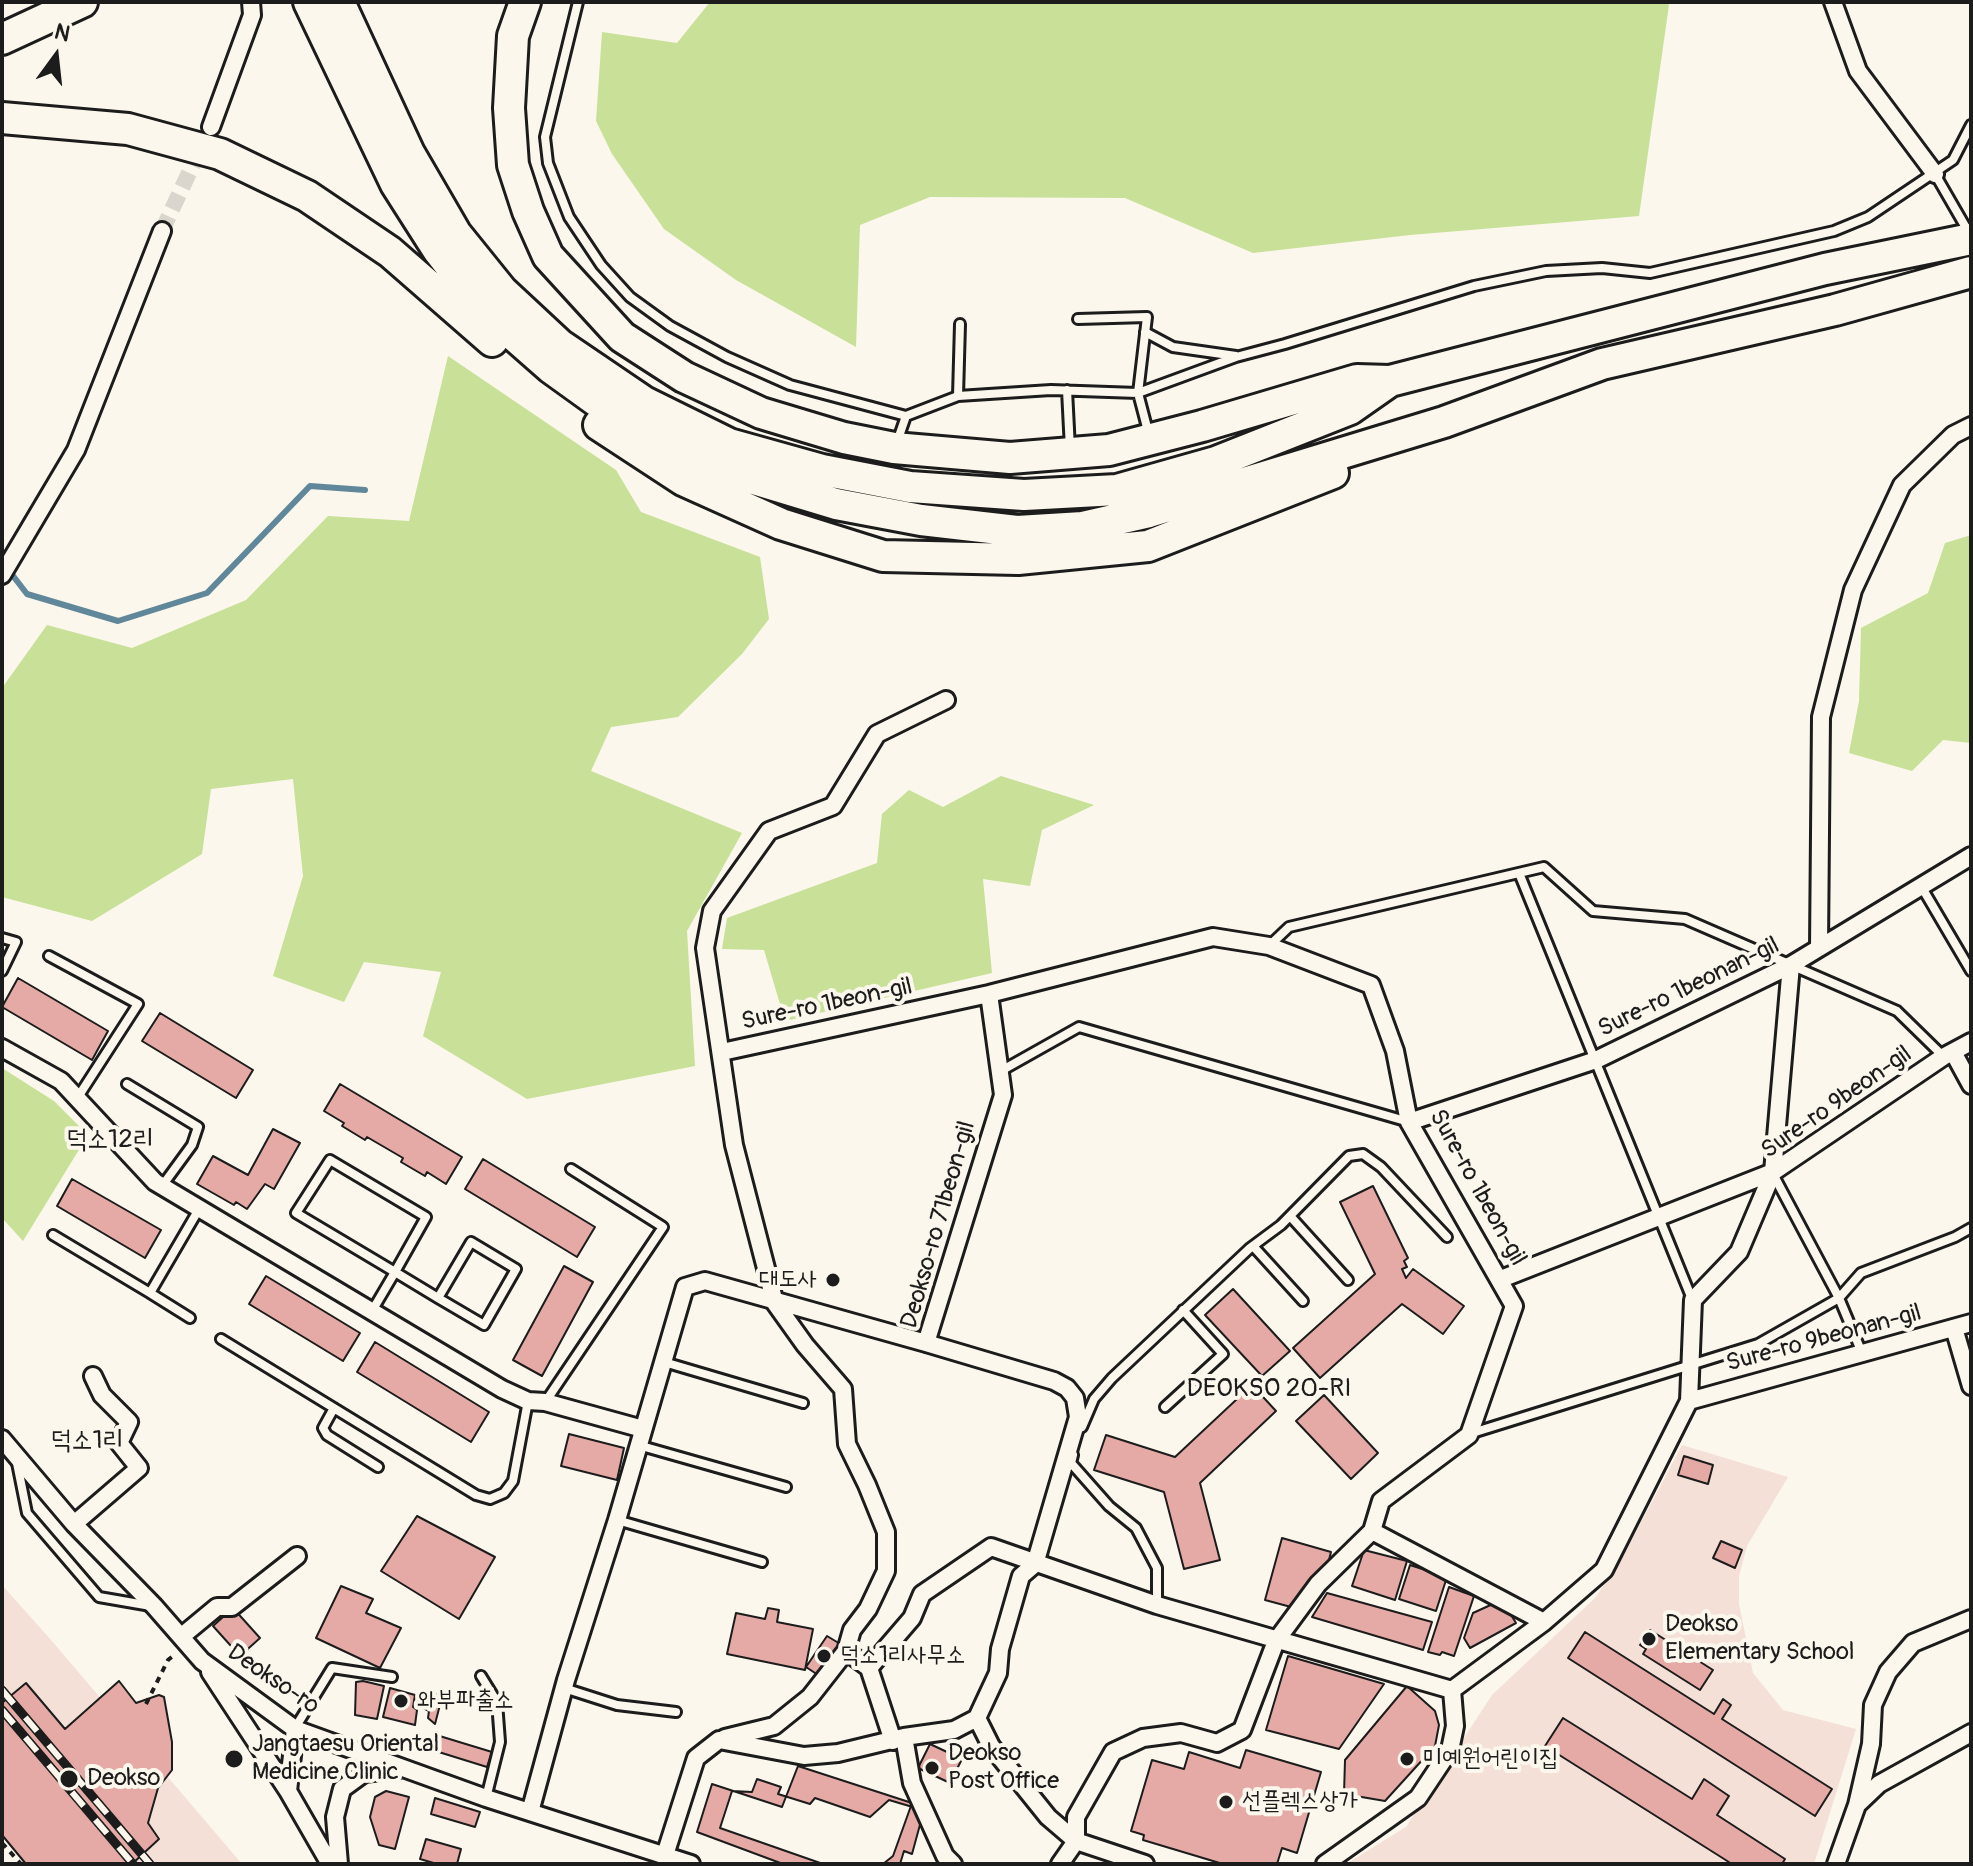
<!DOCTYPE html>
<html>
<head>
<meta charset="utf-8">
<style>
	body { margin:0 }
	#map { position:relative; width:1973px; height:1866px; overflow:hidden; background:#fbf7ec; font-family:Pangolin,sans-serif }
	canvas { display:block }
	.frame { position:absolute; inset:0; border:4px solid #1c1c1c; pointer-events:none }
	.north { position:absolute; left:16px; top:16px; width:80px; height:80px; -webkit-text-stroke:6px #fbf7ec; paint-order:stroke; rotate:15deg; font-size:22px; font-weight:700; line-height:32px; text-align:center; color:#1c1c1c }
	.north::after { content:''; display:block; margin:auto; width:28px; height:36px; background:#1c1c1c; clip-path:polygon(50% 0,100% 100%,50% 72%,0 100%) }
</style>
</head>
<body>
<div id="map">
<canvas width="1973" height="1866"></canvas>
<div class="frame"></div>
<div class="north">N</div>
</div>
<script>
const context = document.querySelector('canvas').getContext('2d');
context.lineJoin = 'round';
function paint(path, color) { context.fillStyle = color; context.fill(path, 'evenodd'); }
const shape = rows => new Path2D(rows.map(r => 'M' + r).join(''));
function strokePath(path, color, width, dash) { context.strokeStyle = color; context.lineWidth = width; context.lineCap = dash ? 'butt' : 'round'; context.setLineDash(dash || []); context.stroke(path); }
function label(font, color, halo, rows, align = 'center') {
  context.font = font + ' Pangolin,"Poor Story",sans-serif'; context.lineWidth = 8; context.setLineDash([]); context.textBaseline = 'middle'; context.strokeStyle = halo; context.fillStyle = color; for (const [text, x, y, turn = 0] of rows) {
    context.save(); context.translate(x, y); context.rotate((+turn || 0) * Math.PI / 180); context.textAlign = isNaN(turn) ? turn : align; if (halo) context.strokeText(text, 0, 0); context.fillText(text, 0, 0); context.restore();
  }
}
paint(shape([
	[1682,1445,1788,1477,1747,1546,1739,1576,1739,1604,1753,1673,1783,1710,1856,1729,1814,1864,1346,1864,1406,1827,1492,1695,1595,1598,1619,1564],
	[2,1585,51,1640,242,1864,39,1864,2,1822]
]), '#f4e0d7');
paint(shape([
	[710,2,1667,2,1669,5,1639,216,1410,235,1253,253,1125,198,930,197,860,225,856,347,736,280,664,229,612,154,596,121,602,32,677,43],
	[448,356,616,470,641,512,760,557,769,619,742,654,678,717,611,727,591,771,742,833,687,931,695,1066,527,1099,423,1036,441,972,364,962,344,1002,273,976,303,876,293,779,211,789,202,854,92,921,2,897,2,688,47,625,132,648,246,600,328,516,409,521],
	[1971,535,1971,743,1943,740,1912,771,1849,753,1859,701,1861,628,1928,593,1945,543],
	[1001,776,1094,805,1042,830,1030,886,983,879,992,973,785,1021,764,950,722,949,727,918,877,863,882,814,909,790,943,807],
	[2,1068,54,1101,88,1135,23,1241,2,1218]
]), '#c8e097');
strokePath(shape([
	[7,568,27,594,118,621,207,593,310,486,365,490]
]), '#60879a', 6);
const building = shape([
	[18,978,108,1031,92,1060,2,1007,18,978],
	[160,1013,253,1070,236,1098,142,1041,160,1013],
	[340,1084,462,1157,446,1184,427,1172,425,1176,401,1162,403,1158,367,1137,365,1140,342,1126,344,1123,324,1111,340,1084],
	[273,1129,300,1143,274,1189,265,1184,247,1209,236,1202,234,1205,197,1184,213,1156,248,1175,273,1129],
	[483,1159,595,1227,577,1257,465,1189,483,1159],
	[72,1179,161,1230,145,1258,57,1206,72,1179],
	[1373,1186,1408,1258,1404,1261,1407,1267,1402,1269,1406,1278,1413,1269,1464,1306,1443,1334,1402,1304,1320,1378,1293,1348,1375,1274,1340,1202,1373,1186],
	[564,1266,593,1282,542,1376,513,1360,564,1266],
	[266,1276,360,1333,343,1361,249,1304,266,1276],
	[1233,1289,1290,1351,1262,1376,1205,1315,1233,1289],
	[375,1342,489,1412,471,1442,357,1372,375,1342],
	[1252,1385,1276,1411,1200,1483,1220,1560,1184,1569,1164,1492,1094,1470,1106,1435,1175,1457,1252,1385],
	[1324,1395,1378,1453,1351,1479,1296,1421,1324,1395],
	[569,1434,624,1448,617,1480,561,1466,569,1434],
	[1684,1456,1713,1465,1708,1484,1678,1475,1684,1456],
	[417,1516,495,1557,459,1619,381,1571,417,1516],
	[1282,1538,1331,1552,1328,1564,1291,1607,1265,1600,1282,1538],
	[1721,1541,1742,1550,1735,1568,1713,1558,1721,1541],
	[1364,1550,1407,1561,1395,1600,1352,1586,1364,1550],
	[1410,1565,1447,1577,1436,1611,1399,1599,1410,1565],
	[341,1586,373,1599,366,1613,401,1628,380,1668,316,1638,341,1586],
	[1449,1587,1474,1596,1454,1656,1442,1652,1440,1655,1428,1652,1449,1587],
	[1327,1593,1432,1622,1423,1650,1312,1617,1327,1593],
	[1495,1603,1510,1613,1516,1623,1470,1648,1464,1638,1473,1613,1495,1603],
	[233,1608,260,1638,240,1656,213,1626,233,1608],
	[768,1608,779,1610,777,1622,813,1629,805,1670,727,1654,736,1613,765,1619,768,1608],
	[1650,1630,1713,1670,1700,1690,1643,1654,1646,1649,1640,1645,1650,1630],
	[1585,1632,1714,1714,1723,1699,1731,1705,1722,1719,1832,1789,1815,1816,1568,1658,1585,1632],
	[827,1636,842,1645,821,1677,806,1667,827,1636],
	[1288,1656,1384,1684,1339,1749,1266,1730,1288,1656],
	[119,1681,136,1703,159,1695,164,1697,172,1742,172,1770,158,1788,148,1823,159,1839,132,1864,26,1864,2,1835,2,1703,26,1683,65,1729,119,1681],
	[363,1681,384,1686,377,1719,355,1715,356,1682,363,1681],
	[1407,1686,1435,1711,1439,1725,1435,1746,1385,1801,1344,1794,1345,1760,1407,1686],
	[390,1688,415,1695,413,1707,417,1710,415,1725,383,1717,390,1688],
	[422,1689,442,1697,435,1724,428,1718,429,1711,418,1705,422,1689],
	[1563,1718,1692,1799,1704,1779,1729,1796,1717,1815,1785,1859,1782,1864,1732,1864,1545,1746,1563,1718],
	[433,1734,492,1752,487,1767,429,1749,433,1734],
	[930,1744,962,1759,950,1783,918,1768,930,1744],
	[1246,1750,1321,1772,1297,1853,1282,1848,1277,1864,1223,1864,1143,1840,1144,1835,1131,1831,1152,1760,1184,1769,1189,1752,1240,1768,1246,1750],
	[798,1766,912,1803,893,1856,883,1864,783,1864,697,1832,712,1784,782,1807,798,1766],
	[757,1779,781,1787,778,1794,810,1804,815,1798,870,1817,889,1800,916,1808,921,1821,912,1854,904,1851,900,1864,823,1864,720,1828,732,1791,752,1792,757,1779],
	[386,1791,409,1797,395,1849,379,1845,370,1817,375,1797,386,1791],
	[435,1798,480,1812,475,1827,431,1814,435,1798],
	[426,1839,461,1849,457,1864,437,1864,420,1859,426,1839]
]);
paint(building, '#e5aaa6');
strokePath(building, '#1c1c1c', 2);
strokePath(shape([
	[162,231,202,145]
]), '#dad6cd', 16, [16, 8]);
const lane = shape([
	[578,2,545,137,548,163,569,217,601,265,630,297,670,326,727,357,790,385,906,416],
	[1935,174,1965,226],
	[1078,319,1147,317,1138,393,1149,435],
	[960,324,958,396,1051,390,1138,393,1236,357,1285,344,1474,286,1546,271,1602,268,1650,273,1834,231,1868,217,1953,160,1971,125],
	[1145,332,1173,347,1236,356],
	[1067,390,1070,449],
	[897,442,906,416,958,396],
	[1519,873,1692,1299],
	[1921,886,1971,971],
	[2,938,16,942,2,971],
	[1269,946,1289,927,1544,867,1593,911,1685,919,1897,1011,1943,1056],
	[49,956,138,1004,78,1097],
	[999,1072,1079,1027,1409,1122],
	[127,1084,198,1127,192,1145,162,1186],
	[1773,1174,1839,1298,1862,1353],
	[1290,1216,1348,1280],
	[53,1235,150,1293,199,1209],
	[1253,1246,1303,1301],
	[150,1293,190,1318],
	[372,1311,395,1272,426,1217,330,1160,296,1213,395,1272,438,1298,484,1325,516,1269,471,1242,438,1298],
	[221,1339,476,1495,490,1499,504,1493,513,1481,528,1401],
	[664,1362,803,1403],
	[546,1401,663,1227,571,1169],
	[1165,1407,1223,1354,1183,1310],
	[334,1408,323,1428,327,1435,378,1467],
	[1082,1427,1094,1399,1112,1378,1250,1248,1281,1225,1349,1156,1363,1154,1381,1167,1447,1237],
	[1469,1434,1758,1344,1839,1298,1861,1273,1955,1237,1971,1228],
	[638,1445,786,1487],
	[1073,1455,1071,1463,1109,1506,1136,1528,1157,1568,1157,1605],
	[17,1463,27,1513,99,1597,151,1606],
	[617,1520,762,1562],
	[481,1676,497,1702,500,1742,486,1798],
	[564,1688,617,1705,676,1712],
	[295,1728,332,1668,392,1677]
]);
const street = shape([
	[1833,2,1858,71,1935,174],
	[211,127,252,15,251,2],
	[2,575,76,450,162,231],
	[1819,948,1821,717,1853,590,1902,485,1953,435,1971,426],
	[2,1048,61,1081,155,1182,502,1389,528,1401,545,1402,643,1429],
	[722,1052,989,994,1213,937,1269,946,1371,985,1395,1051,1409,1122,1514,1306,1469,1435,1381,1501,1372,1531,1318,1584,1276,1641,1242,1730,1217,1743,1181,1733,1143,1738,1113,1752,1076,1817,1076,1841,1060,1864],
	[1953,1052,1971,1085],
	[1409,1122,1596,1060,1791,965,1971,856],
	[1501,1279,1773,1172,1791,965],
	[1954,1328,1971,1386],
	[926,1343,1003,1095,989,994],
	[1689,1401,1971,1323],
	[2,1439,74,1524,154,1606,202,1661,295,1729,486,1798,691,1864],
	[74,1524,139,1468,119,1443,129,1422,102,1395,93,1376],
	[1372,1531,1544,1622],
	[182,1636,217,1607,232,1607,297,1556],
	[846,1651,869,1668,893,1741],
	[869,1668,912,1618,922,1594,991,1547,1157,1605,1452,1690],
	[210,1672,288,1791],
	[977,1718,991,1746,1048,1817,1076,1841,1145,1864],
	[295,1729,288,1791,330,1864],
	[904,1737,912,1783,945,1856,953,1864],
	[725,1738,774,1726,810,1697,846,1651,852,1630,868,1609,886,1571,886,1532,867,1485,847,1444,843,1389,805,1345,775,1303,734,1145,705,948,712,911,769,831,833,806,877,734,946,700],
	[1858,1804,1879,1784,1971,1733],
	[530,1812,566,1680,617,1520,685,1287,705,1281,926,1343,1054,1381,1067,1388,1075,1398,1078,1417,1035,1564,1021,1576,1000,1649,998,1673,977,1718,954,1730,904,1737,838,1753,804,1756,719,1740,696,1758,665,1855],
	[339,1864,335,1817,342,1789,364,1773,399,1769],
	[1325,1864,1418,1798,1450,1750,1455,1726,1452,1690,1544,1622,1604,1570,1689,1401,1693,1300,1739,1252,1773,1172,1943,1057,1971,1042],
	[1836,1864,1857,1805,1871,1744,1873,1705,1888,1672,1913,1643,1971,1619]
]);
const highway = shape([
	[309,2,396,184,438,250,485,310,551,368,619,417,727,471,836,504,921,520,1017,531,1083,527,1149,512,1444,422,1602,364,1835,310,1971,272],
	[339,2,409,153,456,234,502,291,560,345,644,402,729,444,822,470,910,487,1024,495,1117,490,1216,462,1350,409,1390,381],
	[525,2,513,36,509,108,513,165,528,211,548,256,622,337,684,377,761,413,844,438,894,448,1010,458,1109,450,1202,426,1357,380,1390,381,1825,269,1971,239],
	[2,39,82,2],
	[2,118,128,129,220,154,307,196,390,252,492,341],
	[599,425,683,480,781,524,883,556,1018,559,1148,546,1333,473]
]);
strokePath(lane, '#1c1c1c', 14);
strokePath(street, '#1c1c1c', 22);
strokePath(highway, '#1c1c1c', 36);
strokePath(shape([
	[146,1704,168,1660,174,1655],
	[2,1843,21,1864]
]), '#1c1c1c', 4, [6, 6]);
strokePath(lane, '#fbf7ec', 8);
strokePath(street, '#fbf7ec', 16);
strokePath(highway, '#fbf7ec', 30);
const rail = shape([
	[2,1690,150,1864],
	[2,1710,133,1864]
]);
strokePath(rail, '#1c1c1c', 9);
strokePath(rail, '#fbf7ec', 6, [18]);
for (const [x, y, r, color] of [
	[833,1280,8,"#1c1c1c"],
	[1649,1639,8,"#1c1c1c"],
	[824,1656,8,"#1c1c1c"],
	[401,1701,8,"#1c1c1c"],
	[234,1759,10,"#1c1c1c"],
	[1407,1759,8,"#1c1c1c"],
	[932,1768,8,"#1c1c1c"],
	[69,1779,10,"#1c1c1c"],
	[1226,1802,8,"#1c1c1c"]
]) { const dot = new Path2D(); dot.arc(x, y, r, 0, 2 * Math.PI); context.fillStyle = color; context.fill(dot); strokePath(dot, '#fbf7ec', 3); }
label('24px', '#1c1c1c', '#fbf7ec', [
	["Sure-ro 1beonan-gil",1689,988,-26],
	["Sure-ro 1beon-gil",827,1005,-12],
	["Sure-ro 9beon-gil",1837,1103,-35],
	["Sure-ro 1beon-gil",1477,1188,61],
	["Deokso-ro 71beon-gil",939,1225,-74],
	["Sure-ro 9beonan-gil",1824,1339,-15],
	["Deokso-ro",273,1680,34]
]);
label('24px', '#1c1c1c', '#fbf7ec', [
	["대도사",817,1280,"right"],
	["Deokso",1665,1625],
	["Elementary School",1665,1653],
	["덕소1리사무소",840,1656],
	["와부파출소",417,1701],
	["Jangtaesu Oriental",252,1745],
	["Medicine Clinic",252,1773],
	["Deokso",948,1754],
	["Post Office",948,1782],
	["미예원어린이집",1423,1759],
	["Deokso",87,1779],
	["선플렉스상가",1242,1802]
], 'left');
label('26px', '#1c1c1c', '#fbf7ec', [
	["덕소12리",110,1140],
	["DEOKSO 20-RI",1269,1389],
	["덕소1리",87,1441]
]);
</script>
</body>
</html>
